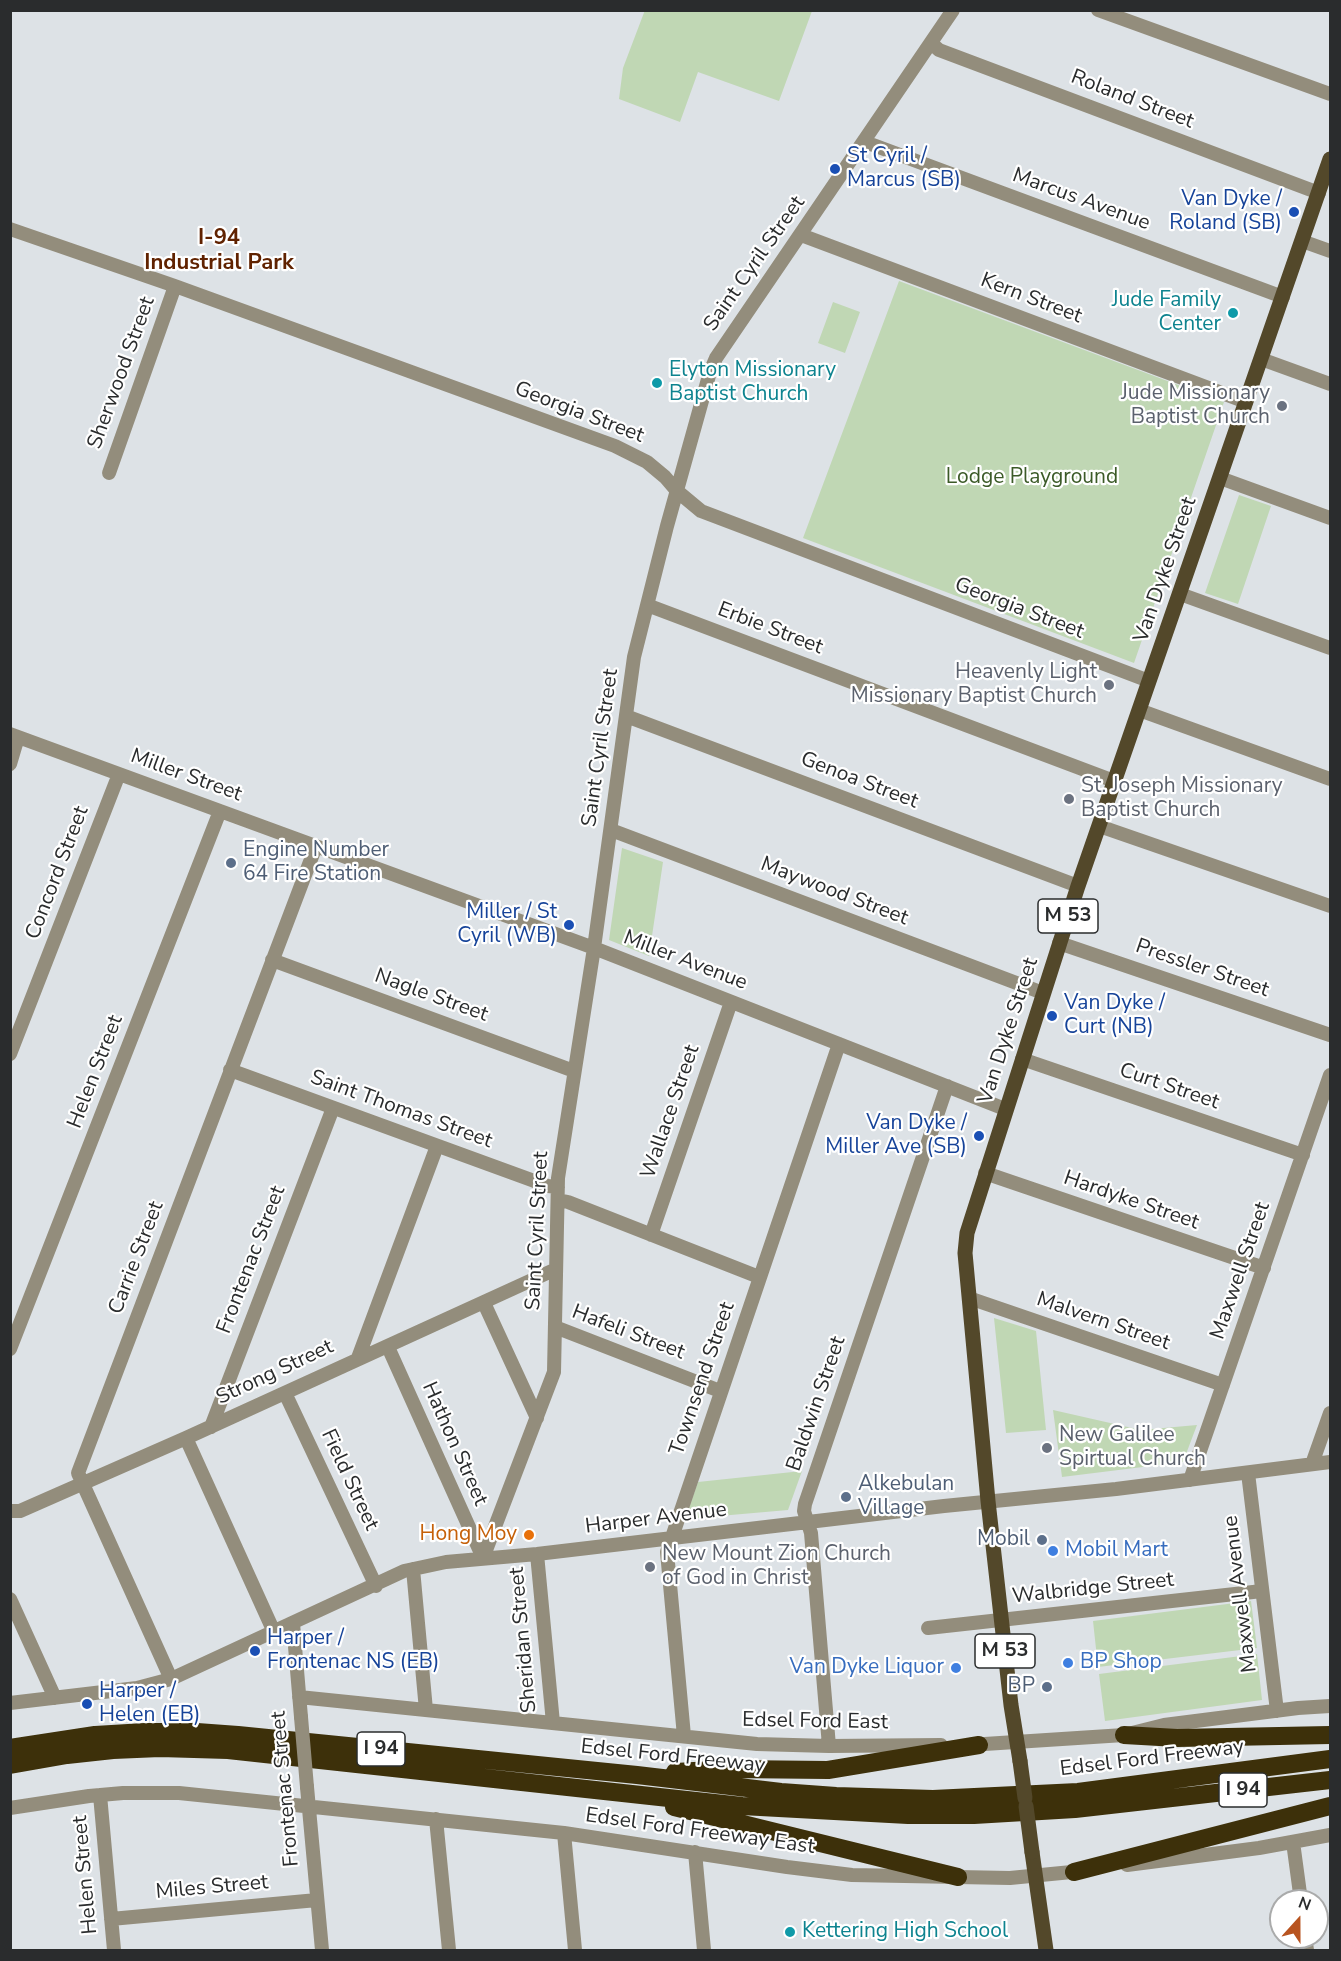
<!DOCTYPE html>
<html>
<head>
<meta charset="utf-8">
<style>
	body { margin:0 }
	#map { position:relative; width:1341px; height:1961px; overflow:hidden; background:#dde2e6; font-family:"Nunito Sans",sans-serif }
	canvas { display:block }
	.frame { position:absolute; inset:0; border:12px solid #2a2c2d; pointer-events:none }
	.north { position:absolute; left:1269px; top:1889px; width:60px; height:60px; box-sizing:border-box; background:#fff; border:2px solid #aaabab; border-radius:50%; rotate:21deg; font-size:16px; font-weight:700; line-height:24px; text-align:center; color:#2a2c2d }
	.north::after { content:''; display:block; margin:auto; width:21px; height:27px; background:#b85420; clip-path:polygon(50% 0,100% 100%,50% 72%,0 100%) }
</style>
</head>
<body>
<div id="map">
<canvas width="1341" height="1961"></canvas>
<div class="frame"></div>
<div class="north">N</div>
</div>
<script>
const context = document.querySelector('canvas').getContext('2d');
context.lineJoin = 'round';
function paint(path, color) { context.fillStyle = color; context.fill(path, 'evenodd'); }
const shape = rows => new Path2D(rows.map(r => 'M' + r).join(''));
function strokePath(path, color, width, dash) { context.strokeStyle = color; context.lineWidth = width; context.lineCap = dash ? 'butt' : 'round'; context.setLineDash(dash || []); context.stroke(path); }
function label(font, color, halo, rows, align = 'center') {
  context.font = font + ' "Nunito Sans",sans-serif'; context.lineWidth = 4.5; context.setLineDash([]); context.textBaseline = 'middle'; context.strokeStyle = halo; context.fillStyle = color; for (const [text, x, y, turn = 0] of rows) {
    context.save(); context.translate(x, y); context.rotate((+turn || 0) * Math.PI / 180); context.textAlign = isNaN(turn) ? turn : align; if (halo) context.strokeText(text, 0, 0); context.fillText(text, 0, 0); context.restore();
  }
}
paint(shape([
	[645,10,812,10,812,11,779,101,698,72,680,122,619,99,623,68],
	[899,281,1224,402,1134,663,803,538],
	[833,302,860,312,845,353,818,343],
	[1239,495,1271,506,1238,604,1205,593],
	[622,848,663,862,649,956,609,940],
	[994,1318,1036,1331,1046,1430,1006,1433],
	[1053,1410,1141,1430,1197,1425,1183,1462,1062,1477],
	[802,1471,788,1510,685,1519,698,1482],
	[1251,1601,1257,1648,1098,1667,1093,1621],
	[1257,1654,1262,1700,1105,1721,1099,1674]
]), '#c0d7b4');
strokePath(shape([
	[1098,10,1330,94],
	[931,43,939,50,1319,193],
	[865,142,1283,297],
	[10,229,175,286,615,446,647,462,665,477,677,491,701,511,1149,681],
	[801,235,1246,402],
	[1302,241,1330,251],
	[1261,359,1330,384],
	[109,473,175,286],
	[1220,478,1330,518],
	[1180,594,1330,648],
	[647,605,1114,781],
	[1139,710,1330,779],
	[626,716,1078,886],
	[10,734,594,948,1005,1109],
	[10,764,18,737],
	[1099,826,1330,906],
	[611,830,1043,993],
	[1059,943,1330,1035],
	[272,960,574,1071],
	[10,1054,119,774],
	[1022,1059,1303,1155],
	[230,1070,548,1186,558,1187],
	[985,1173,1264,1268],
	[558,1200,568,1202,759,1277],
	[651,1235,731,1002],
	[969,1298,1223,1385],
	[484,1303,537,1418],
	[555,1327,720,1391],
	[388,1347,483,1558],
	[10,1349,220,811],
	[358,1358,437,1146],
	[285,1393,376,1586],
	[211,1427,333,1108],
	[186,1438,274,1632],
	[1312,1464,1330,1413],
	[1248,1473,1277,1711],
	[1190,1480,1330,1075],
	[10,1511,20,1511,186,1438,556,1269],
	[537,1554,553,1723],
	[483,1558,554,1372,558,1178,594,948,634,657,667,526,710,372,716,358,953,10],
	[413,1569,426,1710],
	[10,1599,55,1698],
	[293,1623,301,1717],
	[928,1628,1262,1591],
	[171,1679,78,1473,316,846],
	[299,1697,757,1744,829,1746,941,1745],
	[10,1703,137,1688,171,1679,404,1571,446,1562,537,1554,944,1506,1116,1489,1330,1462],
	[684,1736,667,1552,839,1044],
	[969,1745,1124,1735,1164,1725,1298,1708,1330,1706],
	[829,1746,811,1533,804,1511,805,1504,947,1086],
	[307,1787,322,1950],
	[100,1795,114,1950],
	[10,1808,89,1796,123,1793,179,1793,564,1833,787,1867,852,1875,1010,1878,1082,1871],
	[436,1819,449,1950],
	[564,1833,575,1950],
	[1293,1842,1301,1901],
	[695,1852,704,1950],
	[1127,1865,1259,1848,1330,1835],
	[111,1919,317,1900],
	[1305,1937,1307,1950]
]), '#938d7c', 14);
strokePath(shape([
	[1020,1761,1011,1705,988,1501,965,1253,967,1233,1078,886,1330,159],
	[1032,1852,1046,1950]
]), '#53482a', 15);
strokePath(shape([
	[1124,1735,1177,1738,1330,1735],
	[10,1748,95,1735,145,1732,197,1732,238,1735,637,1775,781,1792,836,1796,933,1799,1078,1792,1330,1759],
	[10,1765,67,1755,113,1750,160,1748,228,1750,742,1806,908,1815,974,1815,1075,1809,1330,1780],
	[675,1772,732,1769,828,1770,979,1745],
	[674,1807,958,1877],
	[1074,1872,1330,1806]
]), '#3d300a', 18);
strokePath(shape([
	[301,1717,307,1787]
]), '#938d7c', 14);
strokePath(shape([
	[1020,1761,1025,1798],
	[1026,1806,1032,1852]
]), '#53482a', 15);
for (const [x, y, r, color] of [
	[835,169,6,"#1a4fb4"],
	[1294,212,6,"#1a4fb4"],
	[1233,313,6,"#0f9aa8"],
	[657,383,6,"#0f9aa8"],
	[1282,406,6,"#6b7280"],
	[1109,685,6,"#6b7280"],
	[1069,799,6,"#6b7280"],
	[231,863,6,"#5c6f8a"],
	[569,925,6,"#1a4fb4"],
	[1052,1016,6,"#1a4fb4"],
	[979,1136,6,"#1a4fb4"],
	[1047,1448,6,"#6b7280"],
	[846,1497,6,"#5c6f8a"],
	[529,1535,6,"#e8710a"],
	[1042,1540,6,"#5c6f8a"],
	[1053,1551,6,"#3f7fe0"],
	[650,1567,6,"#6b7280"],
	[255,1651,6,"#1a4fb4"],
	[1068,1663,6,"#3f7fe0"],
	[956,1668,6,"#3f7fe0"],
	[1047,1687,6,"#5c6f8a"],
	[87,1704,6,"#1a4fb4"],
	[790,1932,6,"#0f9aa8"]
]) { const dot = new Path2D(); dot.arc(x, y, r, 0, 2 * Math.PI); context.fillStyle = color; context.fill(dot); strokePath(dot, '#fff', 2); }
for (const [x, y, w] of [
	[1068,916,60],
	[1005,1651,60],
	[381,1749,48],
	[1243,1790,48]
]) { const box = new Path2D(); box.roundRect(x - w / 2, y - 17, w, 34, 4.5); context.fillStyle = '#fff'; context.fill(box); strokePath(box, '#2a2c2d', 1.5); }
label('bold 20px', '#2a2c2d', null, [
	["M 53",1068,916],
	["M 53",1005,1651],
	["I 94",381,1749],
	["I 94",1243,1790]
]);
label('21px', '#2a2c2d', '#fff', [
	["Roland Street",1132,100,21],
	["Marcus Avenue",1081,200,20],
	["Saint Cyril Street",755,264,-55],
	["Kern Street",1031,299,21],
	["Sherwood Street",122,373,-70],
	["Georgia Street",579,413,21],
	["Van Dyke Street",1166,570,-71],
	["Georgia Street",1019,609,21],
	["Erbie Street",770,629,21],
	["Saint Cyril Street",601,748,-82],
	["Miller Street",186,776,20],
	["Genoa Street",859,781,21],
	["Concord Street",58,873,-69],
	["Maywood Street",834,892,21],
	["Miller Avenue",685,961,21],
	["Pressler Street",1202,969,19],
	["Nagle Street",431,996,20],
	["Van Dyke Street",1009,1031,-72],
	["Helen Street",96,1072,-69],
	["Curt Street",1169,1087,19],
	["Saint Thomas Street",401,1110,20],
	["Wallace Street",671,1112,-71],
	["Hardyke Street",1131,1201,19],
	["Saint Cyril Street",538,1231,-87],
	["Carrie Street",137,1258,-69],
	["Frontenac Street",252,1260,-69],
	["Maxwell Street",1241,1271,-71],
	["Malvern Street",1103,1322,19],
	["Hafeli Street",628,1333,21],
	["Strong Street",275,1373,-25],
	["Townsend Street",703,1379,-71],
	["Baldwin Street",817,1404,-71],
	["Hathon Street",454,1444,66],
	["Field Street",349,1480,65],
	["Harper Avenue",656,1519,-7],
	["Walbridge Street",1093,1589,-6],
	["Maxwell Avenue",1241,1594,-97],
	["Sheridan Street",524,1640,-95],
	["Edsel Ford East",815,1722,1],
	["Edsel Ford Freeway",673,1757,6],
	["Edsel Ford Freeway",1152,1759,-7],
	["Frontenac Street",286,1789,-95],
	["Edsel Ford Freeway East",700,1832,8],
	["Helen Street",86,1875,-95],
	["Miles Street",212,1888,-5]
]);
label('21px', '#164399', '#fff', [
	["St Cyril /",847,157],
	["Marcus (SB)",847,181],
	["Van Dyke /",1282,200,"right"],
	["Roland (SB)",1282,224,"right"],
	["Miller / St",557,913,"right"],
	["Cyril (WB)",557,937,"right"],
	["Van Dyke /",1064,1004],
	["Curt (NB)",1064,1028],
	["Van Dyke /",967,1124,"right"],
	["Miller Ave (SB)",967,1148,"right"],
	["Harper /",267,1639],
	["Frontenac NS (EB)",267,1663],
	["Harper /",99,1692],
	["Helen (EB)",99,1716]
], 'left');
label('21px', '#0d838f', '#fff', [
	["Jude Family",1221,301,"right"],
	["Center",1221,325,"right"],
	["Elyton Missionary",669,371],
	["Baptist Church",669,395],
	["Kettering High School",802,1932]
], 'left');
label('21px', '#5b616d', '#fff', [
	["Jude Missionary",1270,394,"right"],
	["Baptist Church",1270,418,"right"],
	["Heavenly Light",1097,673,"right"],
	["Missionary Baptist Church",1097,697,"right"],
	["St. Joseph Missionary",1081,787],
	["Baptist Church",1081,811],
	["New Galilee",1059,1436],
	["Spirtual Church",1059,1460],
	["New Mount Zion Church",662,1555],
	["of God in Christ",662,1579]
], 'left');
label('21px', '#3b5a27', '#fff', [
	["Lodge Playground",1032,478]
]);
label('21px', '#4e5e75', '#fff', [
	["Engine Number",243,851],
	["64 Fire Station",243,875],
	["Alkebulan",858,1485],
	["Village",858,1509],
	["Mobil",1030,1540,"right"],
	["BP",1035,1687,"right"]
], 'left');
label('21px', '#c56008', '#fff', [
	["Hong Moy",517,1535]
], 'right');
label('21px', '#366cbe', '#fff', [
	["Mobil Mart",1065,1551],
	["BP Shop",1080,1663],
	["Van Dyke Liquor",944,1668,"right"]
], 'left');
label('bold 22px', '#602200', '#fff', [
	["I-94",219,239],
	["Industrial Park",219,264]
]);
</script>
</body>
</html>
